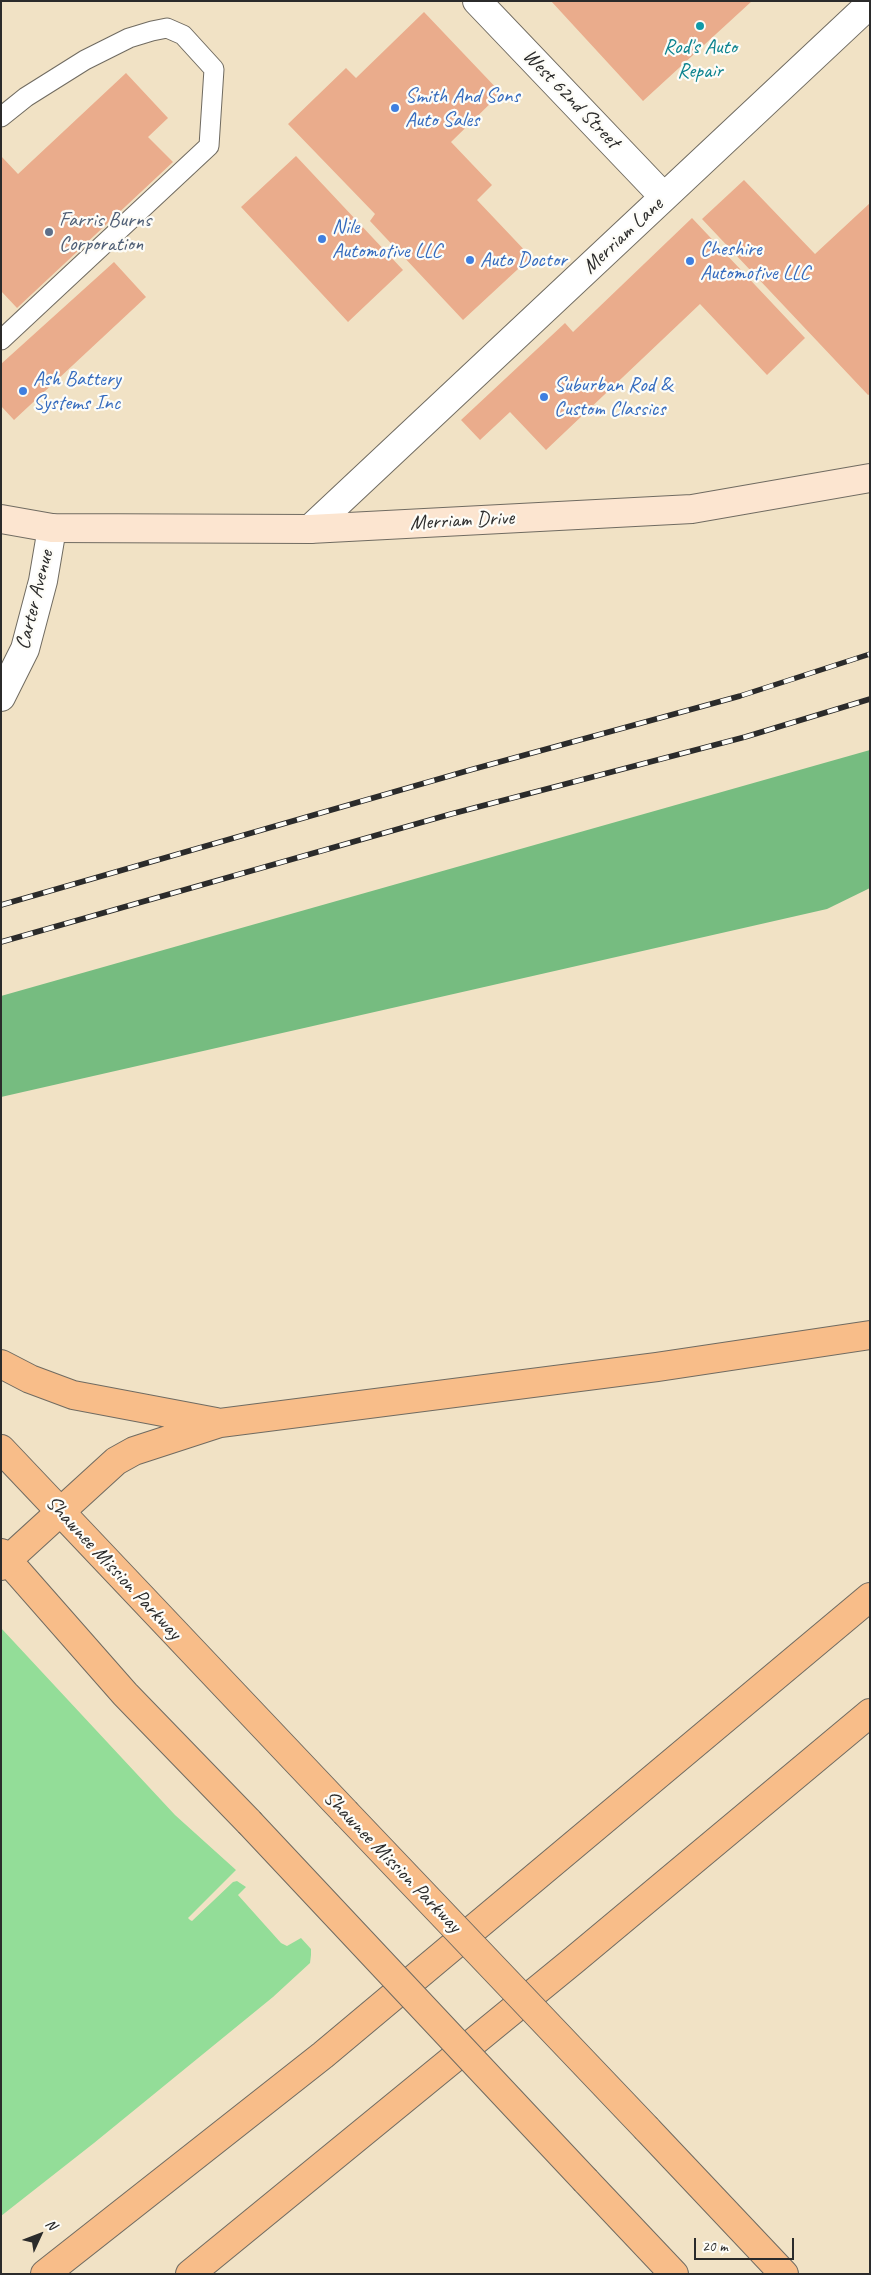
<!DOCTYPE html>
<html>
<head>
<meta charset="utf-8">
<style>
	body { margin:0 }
	#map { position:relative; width:871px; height:2275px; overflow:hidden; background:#f1e2c5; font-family:Caveat,sans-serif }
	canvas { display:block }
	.frame { position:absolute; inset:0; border:2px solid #2b2b2b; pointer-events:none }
	.north { position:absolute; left:15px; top:2210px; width:50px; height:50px; -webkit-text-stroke:4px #fdfcf7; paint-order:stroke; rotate:47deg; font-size:14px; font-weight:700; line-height:20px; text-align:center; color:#2b2b2b }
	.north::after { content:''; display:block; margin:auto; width:18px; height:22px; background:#2b2b2b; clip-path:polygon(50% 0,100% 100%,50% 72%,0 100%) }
	.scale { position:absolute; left:694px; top:2238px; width:100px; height:22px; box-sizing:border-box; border:2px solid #2b2b2b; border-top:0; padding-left:6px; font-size:15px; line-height:18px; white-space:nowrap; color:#2b2b2b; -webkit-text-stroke:4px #fdfcf7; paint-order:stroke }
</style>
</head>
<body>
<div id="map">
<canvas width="871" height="2275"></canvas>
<div class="frame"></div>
<div class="north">N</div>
<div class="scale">20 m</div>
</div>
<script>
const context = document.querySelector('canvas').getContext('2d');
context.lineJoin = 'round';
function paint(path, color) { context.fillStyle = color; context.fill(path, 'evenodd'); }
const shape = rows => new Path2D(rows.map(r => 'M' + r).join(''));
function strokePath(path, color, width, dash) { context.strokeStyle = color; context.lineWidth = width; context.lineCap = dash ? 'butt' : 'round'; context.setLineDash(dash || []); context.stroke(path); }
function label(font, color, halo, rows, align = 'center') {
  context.font = font + ' Caveat,sans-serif'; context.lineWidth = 4.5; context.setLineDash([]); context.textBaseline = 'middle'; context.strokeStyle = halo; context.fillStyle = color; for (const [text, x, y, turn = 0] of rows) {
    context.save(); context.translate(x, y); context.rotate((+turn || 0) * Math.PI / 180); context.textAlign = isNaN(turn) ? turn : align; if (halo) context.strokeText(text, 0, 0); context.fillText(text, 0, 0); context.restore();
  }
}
paint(shape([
	[1,1628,175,1815,236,1870,188,1918,190,1920,192,1921,233,1882,237,1881,246,1887,238,1895,281,1943,287,1946,301,1938,311,1949,311,1955,310,1963,273,1997,94,2143,1,2216]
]), '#93dd98');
paint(shape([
	[870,750,870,888,827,909,1,1097,1,996]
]), '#76bc80');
paint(shape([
	[551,1,752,1,643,101],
	[424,12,501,93,451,142,492,185,477,200,531,257,463,320,370,221,375,214,288,124,346,68,356,78],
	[126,73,168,118,148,137,173,162,17,308,1,291,1,156,18,174],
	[296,156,403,270,348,322,241,207],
	[744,180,815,254,870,203,870,394,868,395,702,219],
	[692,218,805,338,767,375,700,304,546,450,510,412,480,440,461,420,565,323,573,332],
	[114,262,146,297,14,420,1,406,1,364]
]), '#eaac8c');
const service = shape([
	[1,117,26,97,85,60,129,38,152,31,167,28,183,35,214,69,209,146,1,340]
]);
const minor = shape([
	[477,1,664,197],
	[310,529,870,4],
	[1,697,25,649,43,581,52,528]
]);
const secondary = shape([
	[1,519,52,528,310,529,692,509,870,478]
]);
const trunk = shape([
	[1,1449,345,1812],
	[1,1553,125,1694,249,1822],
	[647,2129,784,2274],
	[586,2181,674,2274]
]);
const motorway = shape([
	[1,1364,30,1379,73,1395,216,1422],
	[1,1566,116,1461,134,1451,220,1423,657,1367,870,1335],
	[45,2274,323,2055,870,1597],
	[190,2274,574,1960,870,1713]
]);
strokePath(service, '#706b61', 21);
strokePath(minor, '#706b61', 30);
strokePath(secondary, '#706b61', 30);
strokePath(trunk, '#706b61', 30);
strokePath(motorway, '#706b61', 30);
strokePath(service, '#fff', 19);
strokePath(minor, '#fff', 28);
strokePath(secondary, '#fce5d0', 28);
strokePath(trunk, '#f8bd89', 28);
strokePath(motorway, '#f8bd89', 28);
const rail = shape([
	[1,905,470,770,740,696,870,654],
	[1,942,451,814,745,737,870,699]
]);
strokePath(rail, '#2b2b2b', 5.5);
strokePath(rail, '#fdfcf7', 4, [11]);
const trunkBridge = shape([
	[345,1812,647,2129],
	[249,1822,586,2181]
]);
strokePath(trunkBridge, '#706b61', 30, []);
strokePath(trunkBridge, '#f8bd89', 28);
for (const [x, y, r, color] of [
	[700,26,5,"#0f9aa8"],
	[395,108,5,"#3f7fe0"],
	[49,232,5,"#5c6f8a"],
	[322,239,5,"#3f7fe0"],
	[470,260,5,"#3f7fe0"],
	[690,261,5,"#3f7fe0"],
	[23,391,5,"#3f7fe0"],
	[544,397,5,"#3f7fe0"]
]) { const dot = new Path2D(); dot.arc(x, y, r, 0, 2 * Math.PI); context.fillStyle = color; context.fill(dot); strokePath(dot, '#fdfcf7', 2); }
label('21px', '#0d838f', '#fdfcf7', [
	["Rod's Auto",700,47],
	["Repair",700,71]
]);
label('21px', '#366cbe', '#fdfcf7', [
	["Smith And Sons",405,96],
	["Auto Sales",405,120],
	["Nile",332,227],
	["Automotive LLC",332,251],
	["Cheshire",700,249],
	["Automotive LLC",700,273],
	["Auto Doctor",480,260],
	["Ash Battery",33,379],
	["Systems Inc",33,403],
	["Suburban Rod &",554,385],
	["Custom Classics",554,409]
], 'left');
label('21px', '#2b2b2b', '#fdfcf7', [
	["West 62nd Street",571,99,46],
	["Merriam Lane",623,236,-43],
	["Merriam Drive",462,521,-3],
	["Carter Avenue",35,600,-76],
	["Shawnee Mission Parkway",113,1568,47],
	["Shawnee Mission Parkway",392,1862,46]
]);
label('21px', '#4e5e75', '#fdfcf7', [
	["Farris Burns",59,220],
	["Corporation",59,244]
], 'left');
</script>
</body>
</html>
